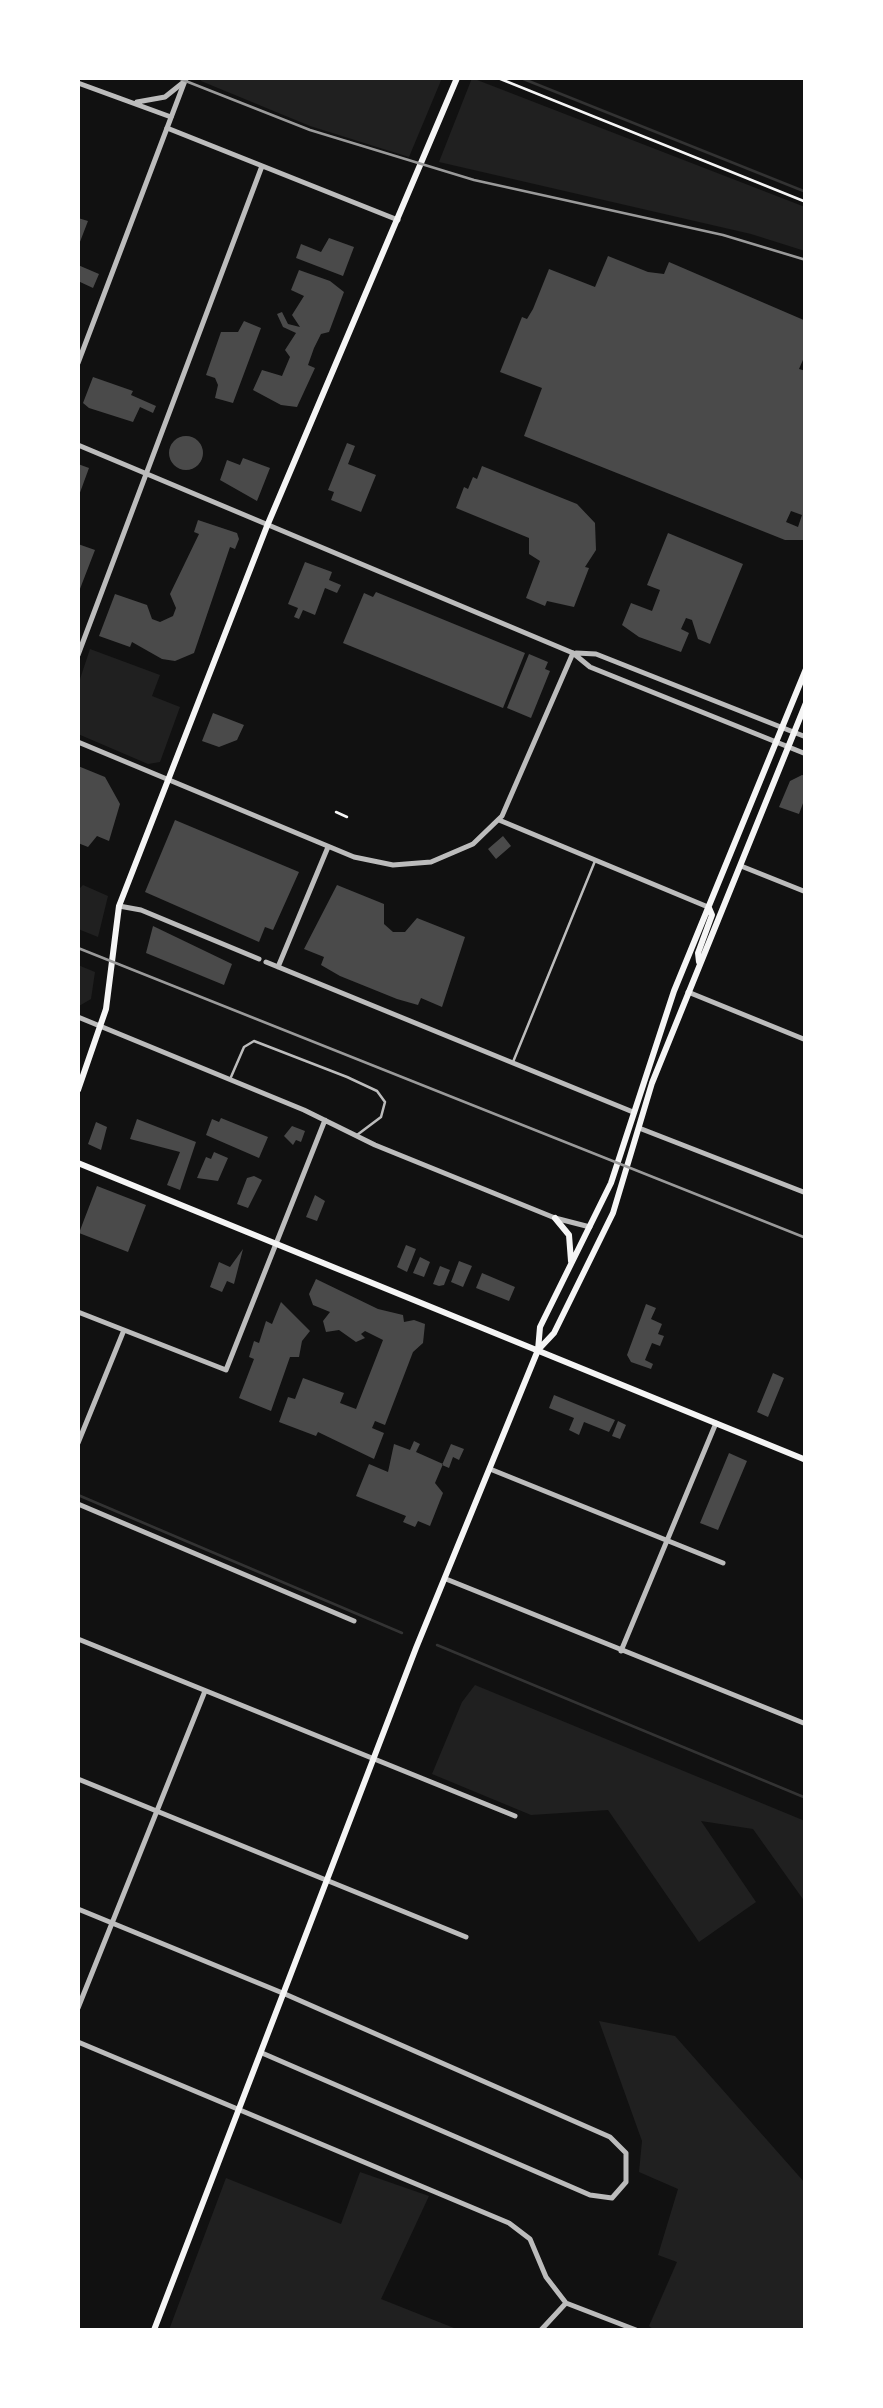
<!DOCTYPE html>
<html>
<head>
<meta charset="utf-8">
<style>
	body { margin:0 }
	#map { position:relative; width:883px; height:2408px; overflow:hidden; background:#111; font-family:"Source Serif 4",serif }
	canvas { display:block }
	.frame { position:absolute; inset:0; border:80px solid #fff; pointer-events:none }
</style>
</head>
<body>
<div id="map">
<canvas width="883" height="2408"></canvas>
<div class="frame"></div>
</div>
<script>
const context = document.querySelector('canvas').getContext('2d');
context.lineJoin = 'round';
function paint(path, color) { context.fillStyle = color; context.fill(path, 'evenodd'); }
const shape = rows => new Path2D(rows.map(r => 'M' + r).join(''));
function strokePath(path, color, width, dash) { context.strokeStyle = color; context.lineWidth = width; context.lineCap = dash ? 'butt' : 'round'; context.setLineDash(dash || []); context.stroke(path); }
paint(shape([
	[202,78,442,78,409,157,310,126,201,81],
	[472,78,805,207,805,251,751,234,439,162],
	[90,649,160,675,152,696,180,707,160,762,148,764,78,734,78,685],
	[83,885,108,896,98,937,78,929,78,890],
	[78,965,95,972,91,999,79,1006],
	[475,1685,805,1821,805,1902,753,1829,701,1821,756,1902,699,1942,608,1810,531,1815,432,1774,462,1702],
	[599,2021,675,2036,805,2183,805,2330,654,2330,649,2326,677,2262,658,2255,678,2189,639,2172,642,2141],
	[360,2172,429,2196,381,2299,459,2330,169,2330,226,2178,341,2224]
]), '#202020');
strokePath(shape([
	[521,78,806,192],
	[78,1495,402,1633],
	[437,1645,806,1798]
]), '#333', 2.5);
paint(shape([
	[78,218,88,221,78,247],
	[329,238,354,247,343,276,296,258,301,244,321,252],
	[608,256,648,272,664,274,669,262,806,321,806,353,799,369,806,371,806,540,785,540,524,436,542,388,500,372,522,317,527,319,533,309,549,269,595,287],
	[791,511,802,515,798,527,786,522],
	[78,265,99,274,93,288,78,281],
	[299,270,330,281,344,292,329,332,321,334,314,348,308,365,315,368,297,407,281,405,253,390,262,370,282,376,290,357,285,350,296,333,283,327,277,314,282,312,288,324,300,327,292,315,304,296,291,290],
	[244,321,261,328,233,403,215,398,218,385,215,378,206,375,221,332,238,332],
	[93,377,133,391,131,395,156,406,153,413,140,407,133,422,89,408,83,403],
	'169 453a17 17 0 1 1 34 0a17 17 0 1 1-34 0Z',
	[347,443,355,446,348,464,376,475,361,512,331,500,334,492,328,490],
	[243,458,270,468,257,501,220,480,227,460,240,465],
	[78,464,89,468,78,498],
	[482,466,577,504,595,523,596,550,585,567,589,568,574,607,547,601,545,606,526,598,540,561,529,554,529,538,456,508,464,487,468,489,473,477,477,479],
	[198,520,237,533,239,539,235,549,230,547,194,653,175,661,162,659,132,642,130,647,99,636,115,594,147,605,152,619,160,622,173,616,176,608,170,594,199,534,194,532],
	[668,533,743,564,710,644,698,639,692,620,686,618,681,629,689,633,681,652,639,637,622,625,631,603,652,611,660,590,647,585],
	[78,544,95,550,78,594],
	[305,562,332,572,329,580,341,585,337,593,325,588,315,615,303,610,299,619,294,617,298,608,288,604],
	[376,592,525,653,503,708,343,643,364,593,373,597],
	[529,654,548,662,545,669,550,671,531,718,507,708],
	[213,713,244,725,237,740,219,747,202,741],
	[78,766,105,777,120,804,109,841,97,836,88,847,78,843],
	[802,775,806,776,806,795,799,814,779,807,790,781],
	[175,820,299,872,273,930,265,927,259,942,145,892],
	[503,836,511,846,496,859,488,849],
	[337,885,384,904,384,924,393,932,405,932,417,918,465,937,442,1007,421,998,418,1005,397,999,340,976,321,965,324,957,304,949],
	[153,926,232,964,224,985,146,953],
	[221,1118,268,1137,259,1158,206,1135,212,1119,219,1122],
	[137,1119,196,1142,180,1190,167,1185,180,1152,130,1139],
	[96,1122,107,1127,101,1150,88,1144],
	[292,1126,305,1131,301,1142,296,1140,293,1145,284,1136],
	[214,1152,228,1158,218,1181,197,1178,206,1157,211,1159],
	[254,1176,262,1180,248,1208,237,1204,247,1178],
	[97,1186,146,1205,128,1252,79,1233],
	[315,1195,325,1201,317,1221,306,1217],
	[406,1245,416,1249,407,1272,397,1267],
	[243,1249,234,1284,227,1281,222,1292,210,1287,219,1262,230,1267],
	[420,1257,430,1262,424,1277,413,1273],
	[459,1261,472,1266,463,1287,451,1282],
	[440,1266,450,1270,444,1285,439,1286,433,1284],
	[482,1273,515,1287,509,1301,476,1288],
	[316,1279,378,1309,403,1315,404,1322,414,1320,425,1324,423,1343,413,1352,385,1425,375,1421,372,1428,384,1433,374,1459,318,1432,316,1436,279,1422,288,1397,295,1399,303,1378,344,1393,340,1403,356,1409,383,1340,365,1331,361,1334,365,1338,356,1342,339,1330,326,1332,323,1321,330,1312,313,1305,309,1294],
	[281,1302,310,1331,302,1341,299,1357,290,1357,271,1411,239,1398,254,1359,249,1357,254,1341,259,1343,266,1321,272,1324],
	[646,1304,656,1308,651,1319,662,1324,658,1334,664,1336,660,1346,652,1343,645,1360,653,1364,651,1369,631,1362,627,1355],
	[773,1373,784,1378,768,1417,757,1412],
	[554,1395,615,1420,609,1432,584,1422,579,1435,569,1430,574,1418,549,1408],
	[618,1421,626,1425,620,1439,612,1436],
	[414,1441,420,1444,416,1452,443,1464,435,1483,443,1493,430,1526,418,1521,415,1527,403,1522,406,1516,356,1496,369,1464,388,1472,394,1444,410,1450],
	[451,1444,464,1449,459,1460,453,1457,449,1468,442,1465],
	[729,1453,747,1461,718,1530,700,1523]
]), '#4a4a4a');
strokePath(shape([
	[498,78,806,202],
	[336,812,347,817]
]), '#f5f5f5', 2.5);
strokePath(shape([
	[513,1062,595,861],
	[231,1077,244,1047,254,1041,347,1077,377,1091,385,1102,381,1117,357,1135]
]), '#bcbcbc', 2.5);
strokePath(shape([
	[78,83,171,117],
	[137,102,165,97,185,81],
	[167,128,398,220],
	[78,655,262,166],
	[78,742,354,857,393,865,431,862,473,844,502,816,573,653],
	[499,820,708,907],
	[741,866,806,892],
	[119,906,141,910,259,959],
	[266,962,633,1112],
	[278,967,328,847],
	[688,992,806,1040],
	[78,1017,304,1110,375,1145,555,1218,590,1227],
	[639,1128,806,1193],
	[78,1312,226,1370,325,1120],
	[78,1443,124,1330],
	[490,1469,723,1563],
	[78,1504,354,1621],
	[446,1579,806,1724],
	[78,1639,515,1816],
	[621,1651,716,1423],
	[78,1779,466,1937],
	[78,1909,285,1994,610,2137,626,2153,626,2182,612,2198,590,2195,262,2053],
	[78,2008,205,1691],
	[78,2042,509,2223,530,2239,546,2277,566,2303,636,2330],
	[541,2330,566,2303]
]), '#bcbcbc', 5);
strokePath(shape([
	[78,363,186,78],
	[78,445,573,653,590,667,806,754],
	[576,653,596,654,806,737]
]), '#bcbcbc', 5);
strokePath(shape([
	[699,962,698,953,712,915,709,908],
	[78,1090,106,1009,119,906,267,526,457,78],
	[78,1163,806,1460],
	[555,1218,569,1235,571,1261],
	[538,1350,554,1333,613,1213,652,1083,806,703],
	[154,2330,416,1648,538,1350,540,1327,611,1183,674,991,806,669]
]), '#f5f5f5', 6);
strokePath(shape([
	[178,78,310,130,474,180,723,235,806,260],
	[78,948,806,1238]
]), '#9a9a9a', 2.5);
</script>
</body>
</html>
